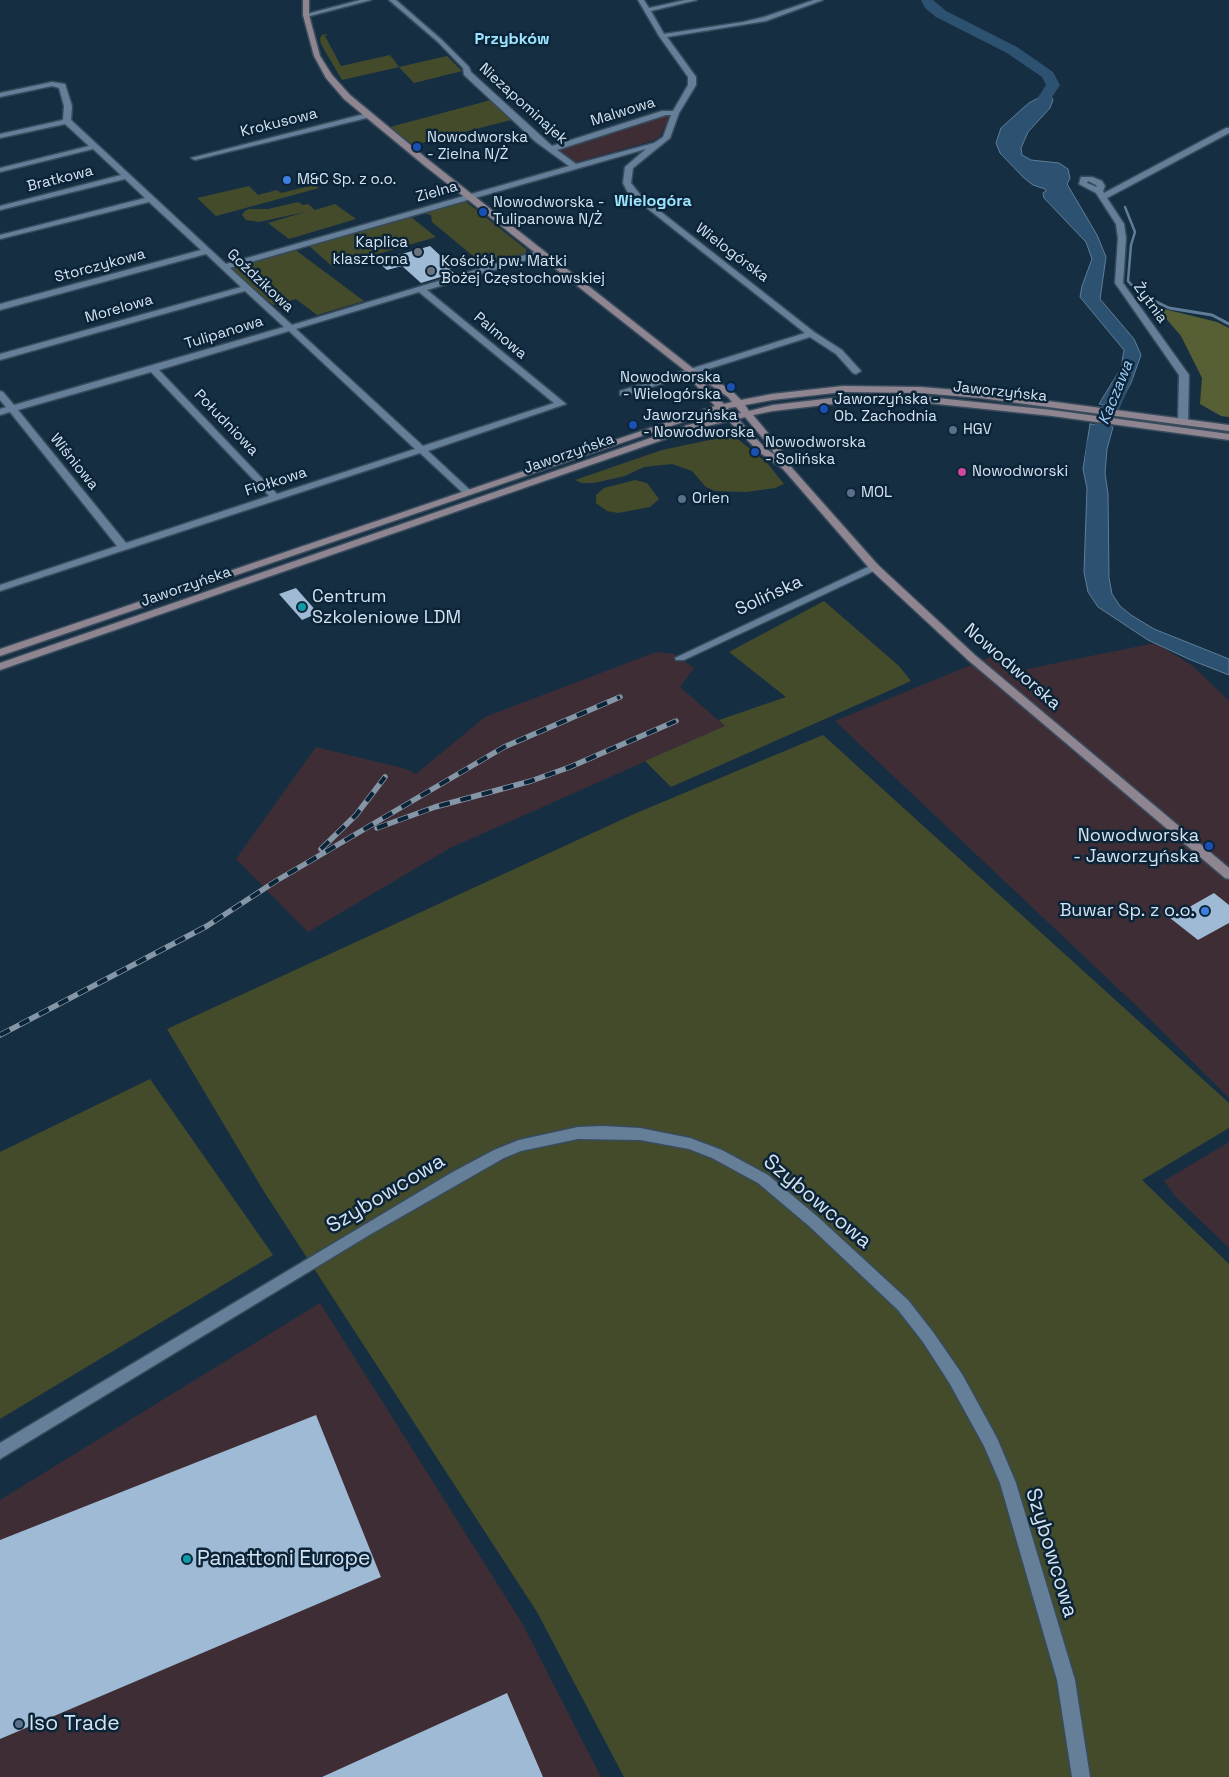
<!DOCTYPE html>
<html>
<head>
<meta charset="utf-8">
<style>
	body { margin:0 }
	canvas { display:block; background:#162e42 }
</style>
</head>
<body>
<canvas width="1229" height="1777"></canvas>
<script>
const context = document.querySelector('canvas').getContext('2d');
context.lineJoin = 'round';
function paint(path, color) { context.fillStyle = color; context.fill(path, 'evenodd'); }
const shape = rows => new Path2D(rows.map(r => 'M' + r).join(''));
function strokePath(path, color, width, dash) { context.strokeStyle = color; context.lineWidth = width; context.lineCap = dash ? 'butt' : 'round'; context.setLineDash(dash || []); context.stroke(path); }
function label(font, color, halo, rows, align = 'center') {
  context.font = font + ' "Space Grotesk",sans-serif'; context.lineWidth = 5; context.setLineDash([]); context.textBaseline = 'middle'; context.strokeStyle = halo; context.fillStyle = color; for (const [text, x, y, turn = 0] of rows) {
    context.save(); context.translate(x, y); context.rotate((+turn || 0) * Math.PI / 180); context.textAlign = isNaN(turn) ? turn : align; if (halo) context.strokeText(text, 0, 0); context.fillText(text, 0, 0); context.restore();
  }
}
paint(shape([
	[665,115,671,115,660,136,652,141,573,163,556,150],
	[1155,643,1193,666,1229,701,1229,1098,1142,1011,835,721,1000,653,1022,670],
	[656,652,674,654,694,668,680,687,725,726,450,848,308,932,236,859,316,747,406,769,416,774,485,717],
	[1229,1142,1229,1248,1175,1196,1164,1181],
	[320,1303,522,1623,601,1777,0,1777,0,1500]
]), '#3f2d35');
paint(shape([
	[328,34,325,36,341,66,390,55,399,67,447,56,462,71,414,83,399,67,342,80,321,44,320,38,322,35],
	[491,100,511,120,413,145,390,127],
	[313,183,319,188,216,216,197,198,249,186,258,195,277,190,281,193,310,186,309,184],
	[465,201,527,250,525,253,484,265,432,222,431,215,423,213,454,202],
	[298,202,303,205,308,204,315,210,335,204,356,219,289,239,268,223,305,212,259,222,246,220,242,215,245,211,249,209,268,209],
	[411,217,436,237,333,267,309,246],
	[294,249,364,301,317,315,296,299,273,305,233,271,233,268,239,265],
	[733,435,767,463,784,484,775,488,746,492,715,491,706,487,692,471,672,464,644,467,625,476,594,483,582,483,575,480,662,450],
	[635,480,647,483,659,499,650,507,618,513,607,511,596,503,596,495,604,488],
	[824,601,899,666,911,681,671,787,645,761,725,726,719,720,786,697,729,652],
	[823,735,1229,1103,1229,1128,1142,1180,1229,1264,1229,1777,624,1777,537,1612,263,1190,167,1029,634,814],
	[150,1079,273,1255,0,1419,0,1152]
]), '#444b2b');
paint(shape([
	[1156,307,1217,322,1229,328,1229,417,1221,416,1200,404,1202,378,1181,336]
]), '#576034');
const water = shape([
	[1049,92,1053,100,1050,108,1028,132,1021,148,1022,155,1031,160,1059,163,1068,169,1070,178,1067,184,1097,235,1106,257,1100,299,1134,339,1141,355,1131,383,1118,407,1099,404,1121,368,1124,350,1080,297,1082,286,1092,259,1086,242,1044,198,1043,193,1046,191,1045,189,1033,185,1024,178,1000,153,996,143,1001,128,1022,109,1029,103,1049,92],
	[1090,424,1113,427,1107,449,1105,473,1108,494,1109,578,1112,594,1120,606,1131,615,1154,629,1229,659,1229,675,1191,660,1148,640,1098,607,1088,592,1084,572,1087,488,1083,469,1090,424]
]);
paint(water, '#2d5170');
strokePath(water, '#5f7d97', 1);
strokePath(shape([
	[1125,207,1135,232,1131,245,1128,281,1137,291]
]), '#5f7d97', 2.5);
strokePath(shape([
	[1136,290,1140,294,1169,308,1212,315,1229,324]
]), '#5f7d97', 3);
paint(shape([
	[921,0,933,0,946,11,1017,47,1053,72,1060,85,1045,108,1032,118,1022,118,1020,115,1022,112,1035,102,1046,85,1042,77,1007,53,936,17,925,8,921,0],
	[1124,372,1130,373,1133,377,1105,442,1103,458,1100,462,1094,463,1088,462,1085,458,1087,442,1115,377,1118,373,1124,372]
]), '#2d5170');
paint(shape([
	[430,246,444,259,453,257,462,264,449,269,454,273,421,283,402,266,387,270,377,261],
	[296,588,318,613,302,620,279,594],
	[1214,893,1229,905,1229,923,1198,940,1170,918],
	[316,1415,381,1577,0,1739,0,1540],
	[507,1693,543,1777,322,1777,494,1699]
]), '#9ebad5');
const street = shape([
	[360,0,371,0,306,17,303,15,360,0],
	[389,0,396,0,442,40,469,67,471,72,552,146,662,111,673,111,688,85,688,77,659,36,638,0,644,0,649,8,685,0,697,0,651,11,664,34,743,22,764,17,814,0,823,0,766,21,667,37,696,77,696,85,679,113,670,138,633,168,631,183,642,197,814,332,842,350,861,371,856,374,853,373,836,354,810,337,626,395,620,395,620,391,805,333,628,193,623,183,625,167,646,149,230,268,292,325,538,251,544,251,544,255,427,290,566,404,428,451,470,490,470,494,464,494,420,453,0,591,0,585,117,546,10,412,0,415,0,409,6,407,0,400,0,391,3,392,14,405,284,327,245,291,0,360,0,354,241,287,206,254,0,310,0,304,201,250,149,202,0,239,0,235,145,198,125,179,0,210,0,206,121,175,93,149,0,172,0,168,89,146,65,124,0,138,0,134,63,120,64,106,59,88,52,86,0,97,0,93,52,82,65,84,72,106,71,120,226,264,569,166,536,142,464,75,463,68,438,42,389,0],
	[666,115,671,115,663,137,654,143,576,164,557,150,666,115],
	[419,292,554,403,423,446,296,329,419,292],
	[289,331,415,449,277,494,159,370,289,331],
	[151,372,269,496,126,543,18,410,151,372],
	[368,113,372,115,371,117,195,160,191,158,368,113],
	[1226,128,1229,128,1229,133,1107,198,1124,224,1126,238,1123,283,1189,375,1188,422,1183,425,1178,422,1179,375,1115,283,1118,238,1116,224,1096,193,1079,184,1081,177,1092,177,1102,181,1105,186,1103,191,1104,193,1226,128],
	[1088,181,1096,185,1097,187,1087,183,1088,181],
	[874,564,878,565,879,567,878,569,684,660,676,660,675,658,874,564],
	[603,1126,640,1128,690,1138,722,1150,768,1175,819,1218,908,1300,933,1332,962,1374,997,1438,1016,1483,1075,1680,1090,1777,1072,1777,1057,1680,1000,1483,984,1446,950,1384,923,1342,898,1310,809,1226,758,1183,712,1158,689,1149,640,1140,578,1139,521,1151,504,1158,371,1234,0,1459,0,1443,451,1173,494,1150,519,1140,578,1127,603,1126]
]);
const secondary = shape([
	[303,0,309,0,309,15,320,56,332,75,350,95,431,162,695,370,710,376,734,393,741,400,772,394,843,386,921,387,980,392,1229,425,1229,431,980,398,921,393,843,392,772,400,745,405,749,411,773,405,841,397,918,396,1052,410,1229,434,1229,440,1052,416,918,402,841,403,773,411,753,415,778,445,792,468,878,565,976,656,1229,868,1229,879,1225,878,968,660,870,569,783,469,759,452,729,421,694,429,0,670,0,663,688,425,725,416,720,410,671,426,0,656,0,649,715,406,693,382,688,373,425,166,344,99,326,78,314,56,303,15,303,0],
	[700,378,728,397,732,402,724,404,700,378],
	[736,407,741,413,734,414,728,408,736,407],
	[745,417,771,448,775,455,765,448,738,419,745,417]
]);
strokePath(street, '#374b5c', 3);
strokePath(secondary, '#374b5c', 3);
paint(street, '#647f97');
paint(secondary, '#8f8590');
const rail = shape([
	[377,828,435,807,531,781,570,767,676,721],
	[321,849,356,815,385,777],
	[0,1035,207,926,276,881,504,747,620,697]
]);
strokePath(rail, '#8597a7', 5.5);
strokePath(rail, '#0b2438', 4, [11]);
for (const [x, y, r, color] of [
	[417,147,5,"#1a4fb4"],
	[287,180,5,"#3f7fe0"],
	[483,212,5,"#1a4fb4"],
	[418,252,5,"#6b7280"],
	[431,271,5,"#6b7280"],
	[731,387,5,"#1a4fb4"],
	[824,409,5,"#1a4fb4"],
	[633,425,5,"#1a4fb4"],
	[953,430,5,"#5c6f8a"],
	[755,452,5,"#1a4fb4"],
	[962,472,5,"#d1479c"],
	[851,493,5,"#5c6f8a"],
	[682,499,5,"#5c6f8a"],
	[302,607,5,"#0f9aa8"],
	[1209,846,5,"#1a4fb4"],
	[1205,911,5,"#3f7fe0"],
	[187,1559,5,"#0f9aa8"],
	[19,1724,5,"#5c6f8a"]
]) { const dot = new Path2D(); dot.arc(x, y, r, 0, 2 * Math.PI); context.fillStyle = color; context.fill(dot); strokePath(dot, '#0b2438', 2); }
label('15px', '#d5e3f1', '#0b2438', [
	["Niezapominajek",523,104,42],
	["Malwowa",623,112,-17],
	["Krokusowa",279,123,-14],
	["Bratkowa",60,179,-14],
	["Zielna",437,192,-16],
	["Wielogórska",732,253,37],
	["Storczykowa",100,266,-15],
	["Goździkowa",260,281,43],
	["Żytnia",1150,303,54],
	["Morelowa",119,309,-16],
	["Tulipanowa",224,333,-17],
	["Palmowa",500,336,40],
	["Jaworzyńska",1000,392,6],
	["Południowa",226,423,46],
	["Jaworzyńska",569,454,-19],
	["Wiśniowa",74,462,51],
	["Fiołkowa",276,482,-18],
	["Jaworzyńska",186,587,-19]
]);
label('15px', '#d5e3f1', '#0b2438', [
	["Nowodworska",427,138],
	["- Zielna N/Ż",427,155],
	["M&C Sp. z o.o.",297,180],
	["Nowodworska -",493,203],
	["Tulipanowa N/Ż",493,220],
	["Kaplica",408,243,"right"],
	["klasztorna",408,260,"right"],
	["Kościół pw. Matki",441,262],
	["Bożej Częstochowskiej",441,279],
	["Nowodworska",721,378,"right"],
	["- Wielogórska",721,395,"right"],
	["Jaworzyńska -",834,400],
	["Ob. Zachodnia",834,417],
	["Jaworzyńska",643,416],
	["- Nowodworska",643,433],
	["HGV",963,430],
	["Nowodworska",765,443],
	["- Solińska",765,460],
	["Nowodworski",972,472],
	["MOL",861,493],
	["Orlen",692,499]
], 'left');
label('bold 16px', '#9de4ff', '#0b2438', [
	["Przybków",512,40],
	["Wielogóra",653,202]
]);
label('italic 16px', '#9fcef8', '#0b2438', [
	["Kaczawa",1116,393,-68]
]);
label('18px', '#d5e3f1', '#0b2438', [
	["Solińska",769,596,-25],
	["Nowodworska",1012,667,41]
]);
label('18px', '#d5e3f1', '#0b2438', [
	["Centrum",312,597,"left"],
	["Szkoleniowe LDM",312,618,"left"],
	["Nowodworska",1199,836],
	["- Jaworzyńska",1199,857],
	["Buwar Sp. z o.o.",1195,911]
], 'right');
label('21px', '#d5e3f1', '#0b2438', [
	["Szybowcowa",386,1194,-31],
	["Szybowcowa",817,1202,40],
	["Szybowcowa",1051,1553,73]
]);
label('21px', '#d5e3f1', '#0b2438', [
	["Panattoni Europe",197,1559],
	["Iso Trade",29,1724]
], 'left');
</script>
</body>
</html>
